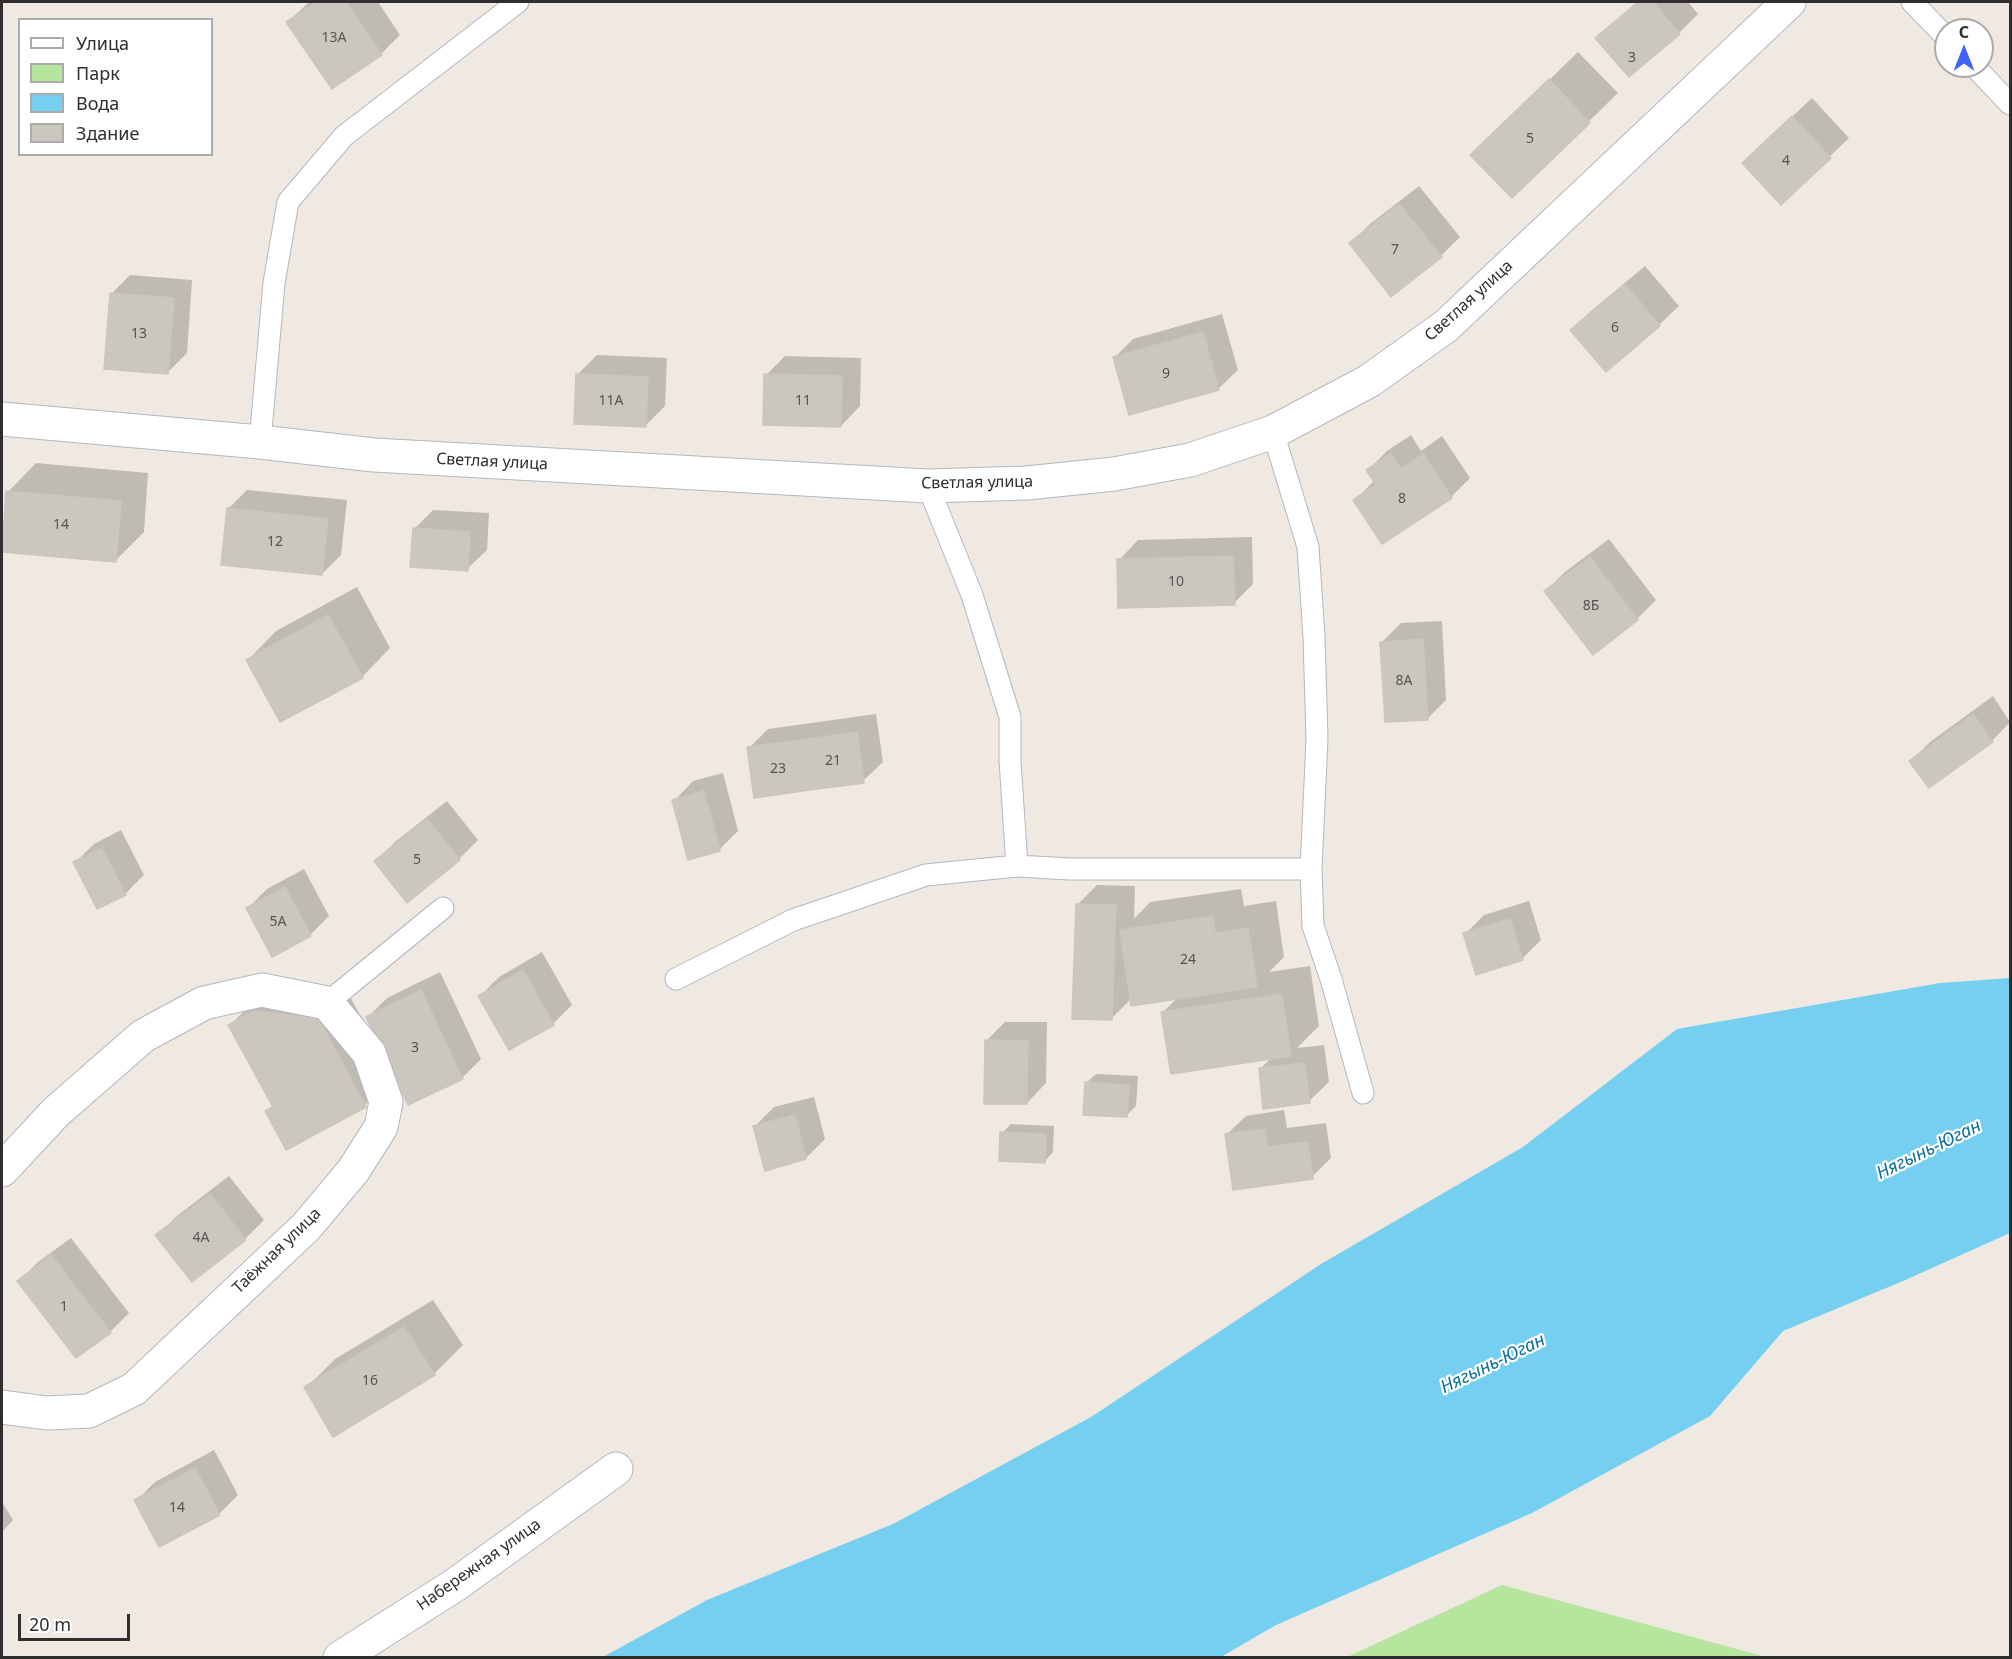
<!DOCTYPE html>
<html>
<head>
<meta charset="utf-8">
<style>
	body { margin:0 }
	#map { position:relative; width:2012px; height:1659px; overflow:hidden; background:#efe9e1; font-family:"Noto Sans",sans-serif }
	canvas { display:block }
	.frame { position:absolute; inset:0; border:3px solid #2e2e2e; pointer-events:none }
	.legend { position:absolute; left:18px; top:18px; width:195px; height:138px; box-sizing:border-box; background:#fff; border:2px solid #ababab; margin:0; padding:8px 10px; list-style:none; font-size:18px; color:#2e2e2e }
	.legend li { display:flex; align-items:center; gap:12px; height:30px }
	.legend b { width:30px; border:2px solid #ababab }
	.north { position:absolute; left:1934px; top:18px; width:60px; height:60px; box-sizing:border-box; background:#fff; border:2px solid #ababab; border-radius:50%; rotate:0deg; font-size:16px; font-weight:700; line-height:24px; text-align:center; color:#2e2e2e }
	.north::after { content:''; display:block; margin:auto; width:21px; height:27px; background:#4264fb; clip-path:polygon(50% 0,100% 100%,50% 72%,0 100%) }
	.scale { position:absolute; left:18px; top:1614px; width:112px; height:27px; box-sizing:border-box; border:3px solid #2e2e2e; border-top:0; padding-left:8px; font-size:18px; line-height:21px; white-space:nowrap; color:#2e2e2e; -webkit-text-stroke:4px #fff; paint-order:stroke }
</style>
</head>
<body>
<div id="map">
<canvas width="2012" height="1659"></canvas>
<div class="frame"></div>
<ul class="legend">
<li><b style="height:8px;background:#fff"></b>Улица</li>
<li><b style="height:16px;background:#b6e59e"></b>Парк</li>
<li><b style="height:16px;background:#75cff0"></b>Вода</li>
<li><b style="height:16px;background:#cbc7bf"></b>Здание</li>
</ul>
<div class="north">С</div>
<div class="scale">20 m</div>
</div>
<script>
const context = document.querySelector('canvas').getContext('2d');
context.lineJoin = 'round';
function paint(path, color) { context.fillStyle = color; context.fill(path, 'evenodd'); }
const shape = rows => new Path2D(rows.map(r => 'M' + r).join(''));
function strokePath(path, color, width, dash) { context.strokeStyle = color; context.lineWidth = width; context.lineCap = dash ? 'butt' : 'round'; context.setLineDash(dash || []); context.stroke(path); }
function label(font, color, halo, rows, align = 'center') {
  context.font = font + ' "Noto Sans",sans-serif'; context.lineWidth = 4.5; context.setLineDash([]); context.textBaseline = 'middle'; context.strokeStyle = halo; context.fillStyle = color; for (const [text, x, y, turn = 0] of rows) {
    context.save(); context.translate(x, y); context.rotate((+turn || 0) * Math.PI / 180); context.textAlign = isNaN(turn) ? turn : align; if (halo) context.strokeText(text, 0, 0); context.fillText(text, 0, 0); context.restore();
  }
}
paint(shape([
	[1502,1585,1766,1657,1347,1657]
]), '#b6e59e');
paint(shape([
	[2010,978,2010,1233,1903,1281,1783,1331,1710,1416,1532,1513,1276,1625,1221,1657,603,1657,707,1600,893,1524,1091,1417,1321,1264,1523,1147,1677,1029,1940,983]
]), '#75cff0');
paint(shape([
	[309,2,378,2,400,35,381,54,333,87,288,22],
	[1637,2,1688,2,1698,14,1679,33,1629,75,1597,38],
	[1578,52,1618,93,1512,196,1501,127],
	[1812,98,1849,138,1781,203,1763,144],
	[1419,186,1460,237,1441,256,1351,243,1370,224],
	[1645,266,1679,306,1659,325,1606,370,1572,330,1591,311],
	[130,275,192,280,187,353,168,372,111,294],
	[1222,314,1238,370,1218,389,1114,358,1133,339],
	[597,355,667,358,665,406,645,426,578,374],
	[785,356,861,358,860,406,841,426,766,375],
	[1411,435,1421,451,1442,436,1470,478,1451,497,1355,500,1375,480,1368,470,1387,451],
	[36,463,148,473,144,532,115,561,8,492],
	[247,490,347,500,341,555,322,574,228,509],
	[433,510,489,513,487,550,467,569,414,529],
	[1252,537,1253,584,1234,603,1119,560,1138,540],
	[1609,539,1656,600,1637,619,1593,652,1546,591,1565,572],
	[357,587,390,648,362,677,248,660,276,631],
	[1442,621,1446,700,1427,719,1381,643,1401,623],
	[1993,696,2010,722,1992,741,1911,761,1930,742],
	[876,714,883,762,863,781,749,748,768,729],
	[723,773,738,831,719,850,674,801,693,781],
	[447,801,478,840,459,859,376,861,395,842],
	[121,830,144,875,125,894,75,863,94,844],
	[304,869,329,916,310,935,248,908,267,889],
	[1097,885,1135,886,1134,919,1150,902,1241,889,1244,906,1276,901,1284,957,1269,972,1310,966,1319,1026,1297,1048,1324,1045,1329,1082,1309,1101,1260,1069,1272,1057,1163,1012,1178,997,1132,998,1112,1018,1078,904],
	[1529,901,1541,940,1522,959,1465,934,1484,915],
	[542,952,572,1005,553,1024,480,996,499,977],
	[440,972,481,1059,462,1078,396,1075,365,1105,286,1148,267,1111,273,1105,230,1025,259,997,347,991,393,1075,368,1017,387,998],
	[1005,1022,1047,1022,1046,1083,1027,1103,986,1041],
	[1096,1074,1138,1076,1136,1106,1127,1115,1086,1083],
	[814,1097,825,1139,806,1158,755,1126,774,1107],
	[1284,1110,1287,1128,1326,1123,1331,1158,1312,1177,1226,1135,1246,1116],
	[1011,1124,1054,1126,1053,1152,1044,1162,1002,1133],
	[229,1176,264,1220,245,1239,157,1236,177,1216],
	[71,1238,129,1313,110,1332,19,1281,38,1262],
	[433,1300,463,1345,434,1374,334,1435,306,1388,335,1359],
	[214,1450,238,1495,219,1514,136,1501,155,1482],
	[2,1502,13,1520,2,1532]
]), '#0003');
const building = shape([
	[316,2,346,2,382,55,332,89,286,22,316,2],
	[1638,2,1653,2,1680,34,1629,77,1595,38,1638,2],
	[1549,79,1590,123,1512,198,1470,155,1549,79],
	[1792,116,1831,158,1781,205,1742,163,1792,116],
	[1399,204,1442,257,1391,297,1349,243,1399,204],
	[1625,284,1660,326,1606,372,1570,330,1625,284],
	[110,293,174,298,168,374,104,369,110,293],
	[1203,332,1219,390,1129,415,1113,357,1203,332],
	[576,374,648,377,646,427,574,424,576,374],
	[764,374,842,376,841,427,763,425,764,374],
	[1391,453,1401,469,1423,454,1452,498,1382,544,1353,500,1376,485,1366,470,1391,453],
	[6,491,121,501,116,562,2,552,6,491],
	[227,508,328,519,322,575,221,565,227,508],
	[413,528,470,532,468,571,410,567,413,528],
	[1233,556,1235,605,1118,608,1117,559,1233,556],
	[1590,557,1638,620,1593,655,1544,591,1590,557],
	[328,615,363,678,280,722,246,660,328,615],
	[1423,639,1428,720,1385,722,1380,642,1423,639],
	[1973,714,1993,742,1929,788,1909,761,1973,714],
	[857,732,864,783,809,790,802,740,857,732],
	[802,740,809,790,754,798,747,747,802,740],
	[704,791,720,851,688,860,672,800,704,791],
	[427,819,460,860,407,903,374,861,427,819],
	[102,848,126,895,97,909,73,862,102,848],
	[285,887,311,936,272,957,246,908,285,887],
	[1076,904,1116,905,1112,1020,1072,1019,1076,904],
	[1213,916,1215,933,1248,928,1257,987,1131,1006,1120,930,1213,916],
	[1510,919,1523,960,1476,975,1463,933,1510,919],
	[523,970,554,1025,509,1050,478,996,523,970],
	[421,990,463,1079,408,1105,366,1017,421,990],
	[1282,994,1291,1056,1171,1074,1161,1012,1282,994],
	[254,1011,319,1019,366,1107,286,1150,265,1111,273,1107,228,1025,254,1011],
	[985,1040,1028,1041,1027,1104,984,1104,985,1040],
	[1305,1063,1310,1103,1263,1109,1259,1068,1305,1063],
	[1085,1082,1129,1085,1127,1117,1083,1115,1085,1082],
	[795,1115,806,1159,765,1171,753,1126,795,1115],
	[1265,1129,1268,1147,1308,1142,1313,1179,1233,1190,1225,1134,1265,1129],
	[1000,1132,1046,1134,1045,1163,999,1161,1000,1132],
	[210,1194,246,1240,192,1282,155,1235,210,1194],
	[51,1255,111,1333,76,1358,17,1281,51,1255],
	[404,1327,435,1375,333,1437,304,1387,404,1327],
	[195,1468,220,1515,159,1547,134,1500,195,1468]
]);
paint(building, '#cbc7bf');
strokePath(building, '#cbc5ba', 1.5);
const service = shape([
	[1912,2,1946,37],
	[1974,66,2010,104],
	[1273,432,1308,547,1314,637,1317,739,1311,869,1313,926,1331,979,1363,1093],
	[260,442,274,283,288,202,344,136,518,2],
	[928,486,972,595,1010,717,1010,761,1017,866],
	[676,979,793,920,926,875,1017,866,1070,869,1311,869],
	[327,1003,443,908]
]);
const minor = shape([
	[2,1170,56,1112,143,1036,204,1003,262,990,327,1003,369,1053,386,1102,381,1127,353,1171,306,1227,134,1389,89,1411,47,1413,2,1407],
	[340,1658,455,1585,616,1469]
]);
const tertiary = shape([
	[2,419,260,442,374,455,928,486,1027,483,1114,474,1190,460,1273,432,1369,381,1446,326,1789,2]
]);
strokePath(service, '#b4b7c1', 23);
strokePath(minor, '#b4b7c1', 35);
strokePath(tertiary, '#b4b7c1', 35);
strokePath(service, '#fff', 21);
strokePath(minor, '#fff', 33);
strokePath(tertiary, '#fff', 33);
label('14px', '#555452', null, [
	["13А",334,38],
	["3",1632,58],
	["5",1530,139],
	["4",1786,161],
	["7",1395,250],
	["6",1615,328],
	["13",139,334],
	["9",1166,374],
	["11А",611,401],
	["11",803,401],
	["8",1402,499],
	["14",61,525],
	["12",275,542],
	["10",1176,582],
	["8Б",1591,606],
	["8А",1404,681],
	["21",833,761],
	["23",778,769],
	["5",417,860],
	["5А",278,922],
	["24",1188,960],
	["3",415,1048],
	["4А",201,1238],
	["1",64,1307],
	["16",370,1381],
	["14",177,1508]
]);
label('16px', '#2e2e2e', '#fff', [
	["Светлая улица",1469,301,-42],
	["Светлая улица",492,462,3],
	["Светлая улица",977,483,-1],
	["Таёжная улица",277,1251,-44],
	["Набережная улица",479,1565,-35]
]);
label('italic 18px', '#0d6fa3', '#fff', [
	["Нягынь-Юган",1929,1150,-26],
	["Нягынь-Юган",1493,1364,-26]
]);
</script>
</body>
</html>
